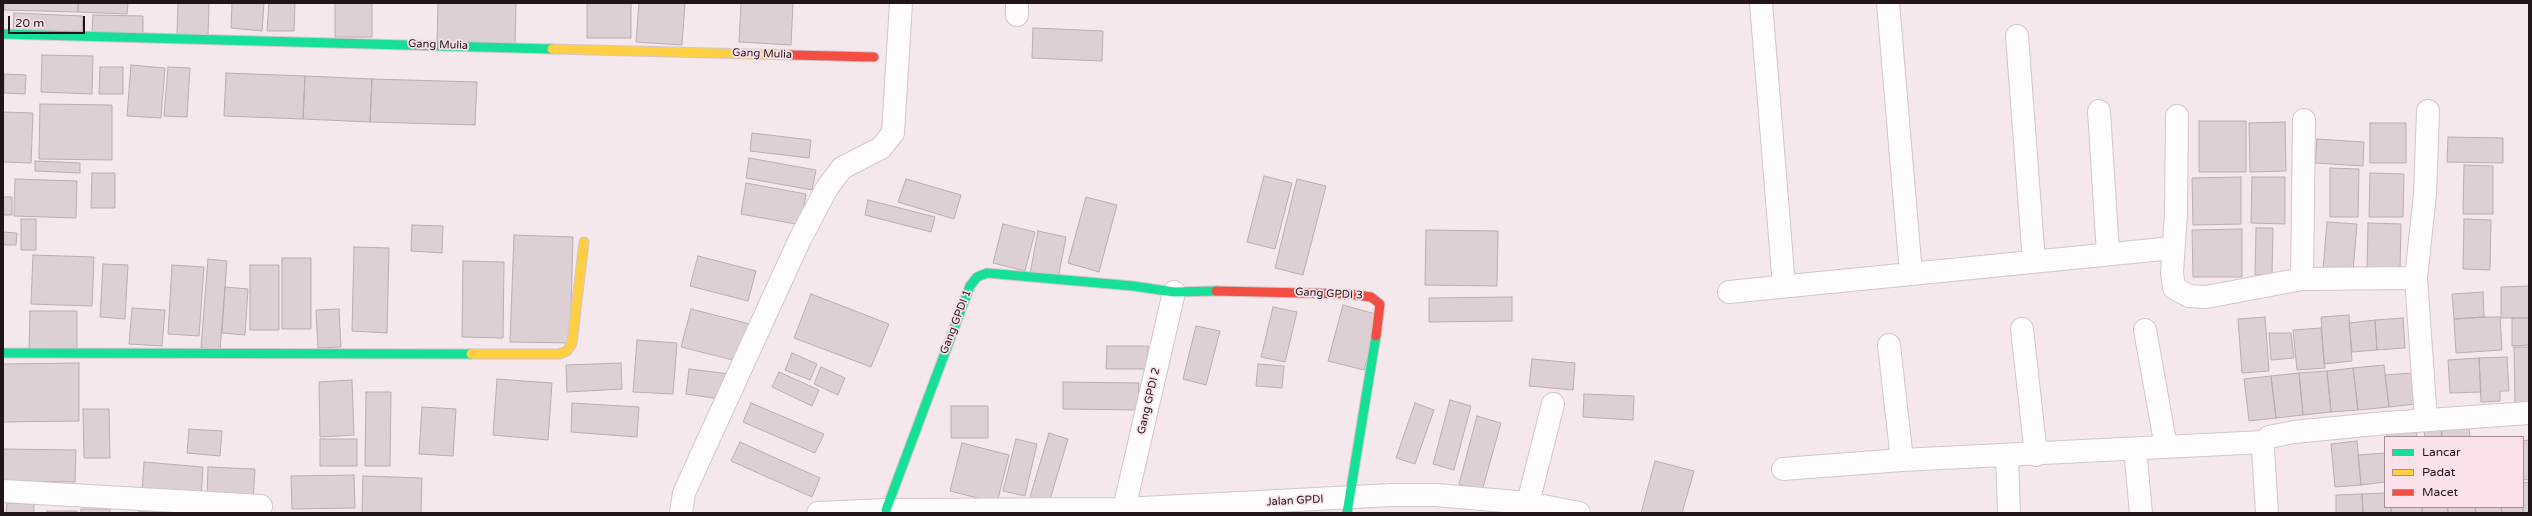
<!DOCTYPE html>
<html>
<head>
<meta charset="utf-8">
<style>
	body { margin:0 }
	#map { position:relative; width:2532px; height:516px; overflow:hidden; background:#f5e8ec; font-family:"Varela Round",sans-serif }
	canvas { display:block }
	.frame { position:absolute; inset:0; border:4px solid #221419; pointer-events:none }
	.legend { position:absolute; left:2384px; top:436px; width:140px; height:72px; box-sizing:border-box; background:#fbe2ea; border:1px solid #a49096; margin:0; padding:5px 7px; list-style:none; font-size:12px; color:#221419 }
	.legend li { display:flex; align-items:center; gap:8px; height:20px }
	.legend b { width:20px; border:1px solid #a49096 }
	.scale { position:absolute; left:8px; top:16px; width:77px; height:18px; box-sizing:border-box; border:2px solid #221419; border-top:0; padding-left:5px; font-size:12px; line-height:14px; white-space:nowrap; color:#221419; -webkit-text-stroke:3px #fbe2ea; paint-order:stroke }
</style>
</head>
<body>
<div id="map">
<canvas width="2532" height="516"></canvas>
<div class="frame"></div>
<ul class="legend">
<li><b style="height:5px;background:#16e098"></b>Lancar</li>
<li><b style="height:5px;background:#ffcf43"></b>Padat</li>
<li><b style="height:5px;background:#f24e42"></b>Macet</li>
</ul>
<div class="scale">20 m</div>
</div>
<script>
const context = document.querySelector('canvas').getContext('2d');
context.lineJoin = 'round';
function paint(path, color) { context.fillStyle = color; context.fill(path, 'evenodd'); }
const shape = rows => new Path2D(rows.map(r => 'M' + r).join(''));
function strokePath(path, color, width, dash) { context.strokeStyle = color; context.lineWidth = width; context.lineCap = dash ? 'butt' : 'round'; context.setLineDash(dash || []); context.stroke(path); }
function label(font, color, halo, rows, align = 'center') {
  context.font = font + ' "Varela Round",sans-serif'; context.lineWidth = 3.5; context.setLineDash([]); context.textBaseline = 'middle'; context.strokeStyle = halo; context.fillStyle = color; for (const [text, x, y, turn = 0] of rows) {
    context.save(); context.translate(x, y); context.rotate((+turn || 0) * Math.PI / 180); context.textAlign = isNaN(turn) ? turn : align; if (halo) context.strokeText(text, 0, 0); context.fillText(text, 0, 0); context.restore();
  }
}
const building = shape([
	[4,3,78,3,78,12,4,10,4,3],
	[78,3,128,3,127,14,78,12,78,3],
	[178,3,209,3,208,35,177,34,178,3],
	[232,3,264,3,262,31,231,28,232,3],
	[269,3,295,3,294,31,267,31,269,3],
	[335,3,372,3,372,37,335,37,335,3],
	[438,3,516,3,515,44,437,41,438,3],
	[587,3,631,3,631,38,587,38,587,3],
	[639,3,685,3,682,45,636,42,639,3],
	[741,3,793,3,791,45,739,42,741,3],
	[14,13,83,16,82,33,13,30,14,13],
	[93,15,143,16,143,34,92,32,93,15],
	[1033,28,1103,31,1102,61,1032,58,1033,28],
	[42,55,93,56,92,94,41,92,42,55],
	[131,65,165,68,161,118,127,116,131,65],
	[100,67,123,67,123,94,99,94,100,67],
	[168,67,190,68,187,117,164,116,168,67],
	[226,73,305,76,303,119,224,116,226,73],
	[4,74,26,75,25,94,4,93,4,74],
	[305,76,372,79,370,122,303,119,305,76],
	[372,79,477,82,475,125,370,122,372,79],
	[40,104,112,105,112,160,39,159,40,104],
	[3,112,33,113,31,163,3,162,3,112],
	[2199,121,2246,121,2246,172,2199,172,2199,121],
	[2285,122,2286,171,2250,172,2249,123,2285,122],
	[2370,123,2406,123,2406,163,2370,163,2370,123],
	[752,133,811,140,809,158,750,151,752,133],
	[2448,137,2503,138,2503,163,2447,162,2448,137],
	[2317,139,2364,142,2363,166,2315,163,2317,139],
	[749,158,816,170,812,190,746,178,749,158],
	[35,161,80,163,80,173,35,171,35,161],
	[2464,165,2493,166,2493,214,2463,214,2464,165],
	[2330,168,2359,169,2358,217,2330,217,2330,168],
	[92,173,115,173,115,208,91,208,92,173],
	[2370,173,2404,174,2403,217,2369,217,2370,173],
	[1264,176,1292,183,1275,249,1247,242,1264,176],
	[2241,177,2241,224,2193,225,2192,178,2241,177],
	[2252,177,2285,177,2285,224,2251,223,2252,177],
	[15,179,77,181,76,218,14,216,15,179],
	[906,179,961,195,954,219,898,202,906,179],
	[1297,179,1326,186,1303,275,1275,268,1297,179],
	[746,183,806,194,801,225,741,214,746,183],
	[3,197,12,197,12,215,3,215,3,197],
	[1086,197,1117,205,1099,272,1068,263,1086,197],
	[868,200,935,217,931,232,865,215,868,200],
	[21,219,36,219,36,250,21,250,21,219],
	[2464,219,2491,220,2490,270,2463,269,2464,219],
	[2327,222,2357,224,2353,272,2323,270,2327,222],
	[2368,223,2401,224,2400,272,2367,272,2368,223],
	[1003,224,1035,232,1025,271,993,263,1003,224],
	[412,225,443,226,442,253,411,251,412,225],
	[2256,228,2273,228,2272,275,2255,275,2256,228],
	[2242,229,2242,277,2193,277,2192,230,2242,229],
	[1426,230,1498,231,1497,286,1425,285,1426,230],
	[1038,231,1066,237,1058,279,1030,274,1038,231],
	[3,232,17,233,16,245,3,245,3,232],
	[514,235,573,237,570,343,510,342,514,235],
	[354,247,389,248,387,333,352,331,354,247],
	[33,255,94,257,92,306,31,304,33,255],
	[698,256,756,271,748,301,690,286,698,256],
	[282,258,311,258,311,329,282,329,282,258],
	[208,259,227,261,220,350,201,348,208,259],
	[463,261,504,262,503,338,462,337,463,261],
	[103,264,128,265,125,319,100,317,103,264],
	[172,265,204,267,199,336,168,334,172,265],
	[250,265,279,265,279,330,250,330,250,265],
	[2529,286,2529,318,2501,318,2501,287,2529,286],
	[225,287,248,289,245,335,222,333,225,287],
	[2483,292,2484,317,2454,319,2452,294,2483,292],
	[811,294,889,324,871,367,794,338,811,294],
	[1512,297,1512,321,1429,322,1429,298,1512,297],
	[1343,305,1379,315,1364,370,1328,361,1343,305],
	[1273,307,1297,312,1285,362,1261,357,1273,307],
	[132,308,165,310,162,346,129,344,132,308],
	[339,309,341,347,318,348,316,310,339,309],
	[691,309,750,324,741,362,681,347,691,309],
	[30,311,77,311,77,349,29,349,30,311],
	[2349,315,2352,361,2324,364,2321,317,2349,315],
	[2265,317,2269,371,2242,373,2238,319,2265,317],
	[2484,317,2500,317,2502,350,2456,353,2454,319,2484,317],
	[2403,318,2405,348,2377,350,2375,320,2403,318],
	[2512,318,2529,318,2529,345,2512,346,2512,318],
	[2375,320,2377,350,2352,352,2349,323,2375,320],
	[1196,326,1220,331,1206,385,1183,379,1196,326],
	[2321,328,2325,368,2297,370,2293,330,2321,328],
	[2269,333,2291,333,2294,358,2271,360,2269,333],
	[637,340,677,343,673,394,633,392,637,340],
	[1107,346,1148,346,1148,369,1106,369,1107,346],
	[2514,347,2529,347,2529,403,2515,403,2514,347],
	[792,353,817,364,810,380,785,370,792,353],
	[2507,357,2509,391,2500,391,2500,401,2481,402,2479,358,2507,357],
	[2479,358,2481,392,2450,393,2448,360,2479,358],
	[1532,359,1575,363,1573,390,1529,386,1532,359],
	[79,363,79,421,3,422,3,364,79,363],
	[621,363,622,389,567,392,566,365,621,363],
	[1258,364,1284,366,1282,388,1256,386,1258,364],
	[2384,365,2389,407,2358,410,2353,368,2384,365],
	[821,367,845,378,838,395,814,384,821,367],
	[2353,368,2358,410,2331,412,2327,371,2353,368],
	[689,369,730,374,727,400,686,394,689,369],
	[2327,371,2331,412,2303,415,2299,373,2327,371],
	[779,372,819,390,812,406,772,387,779,372],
	[2299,373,2303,415,2276,418,2271,376,2299,373],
	[2412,373,2415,404,2389,407,2385,375,2412,373],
	[2271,376,2276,418,2249,421,2244,379,2271,376],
	[497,379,552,383,548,440,493,435,497,379],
	[352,380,354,435,320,437,319,382,352,380],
	[1063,382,1139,383,1138,410,1063,409,1063,382],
	[366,392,391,392,390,466,365,466,366,392],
	[1584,394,1634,396,1633,420,1583,417,1584,394],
	[1450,400,1471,406,1454,470,1433,464,1450,400],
	[572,403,639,407,637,437,571,432,572,403],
	[751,403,824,434,815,453,743,422,751,403],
	[1415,403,1434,410,1415,464,1396,458,1415,403],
	[951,406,988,406,988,438,951,438,951,406],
	[422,407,456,409,453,456,419,454,422,407],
	[83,409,109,409,110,458,84,458,83,409],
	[1477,416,1501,423,1482,491,1459,484,1477,416],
	[2469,427,2470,437,2442,437,2441,429,2469,427],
	[189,429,222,431,220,456,187,453,189,429],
	[2441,429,2442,437,2425,437,2424,431,2441,429],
	[2416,430,2417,437,2387,437,2387,433,2416,430],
	[1049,433,1068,439,1049,503,1030,497,1049,433],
	[320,439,357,439,357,466,320,466,320,439],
	[1016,439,1037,444,1025,496,1003,491,1016,439],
	[2529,440,2529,479,2523,480,2523,441,2529,440],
	[2357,441,2361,485,2335,487,2331,444,2357,441],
	[740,442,820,478,812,497,731,461,740,442],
	[962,443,1009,455,997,503,950,491,962,443],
	[3,449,76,450,75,482,3,481,3,449],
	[2385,453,2385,482,2361,485,2358,455,2385,453],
	[1655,461,1694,471,1682,513,1641,513,1655,461],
	[144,462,203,467,201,498,142,493,144,462],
	[208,467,255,469,253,500,207,499,208,467],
	[354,475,355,508,292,509,291,476,354,475],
	[363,476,422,478,421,513,362,513,363,476],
	[2529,482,2529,513,2523,513,2523,483,2529,482],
	[2385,493,2385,507,2391,507,2391,513,2363,513,2362,494,2385,493],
	[2362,494,2363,513,2336,513,2336,495,2362,494],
	[7,503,34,504,34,513,6,513,7,503],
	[2391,507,2422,507,2422,513,2391,513,2391,507],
	[2422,507,2447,507,2448,513,2422,513,2422,507],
	[2448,507,2475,507,2476,513,2448,513,2448,507],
	[2475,507,2501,507,2502,513,2476,513,2475,507],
	[2501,507,2523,507,2523,513,2502,513,2501,507],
	[81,509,110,509,110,513,81,513,81,509],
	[47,511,77,511,77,513,47,513,47,511],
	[139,511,191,511,191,513,139,513,139,511]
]);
paint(building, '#dcd0d4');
strokePath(building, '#baadb1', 1);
const street = shape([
	[1761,3,1784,286],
	[1888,3,1911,274],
	[1017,15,1017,3],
	[2017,36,2034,262],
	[2099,111,2108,254],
	[2177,116,2176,213,2172,273,2174,288,2189,296,2206,297,2302,279,2416,278,2425,194,2428,111],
	[2416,278,2426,420],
	[2302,279,2304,120],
	[1729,292,2173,248],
	[2022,329,2036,455],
	[2145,330,2166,447],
	[1889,345,1902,460],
	[2135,449,2141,513],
	[2007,456,2009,513],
	[1783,469,1902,460,2264,442],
	[3,491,261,506],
	[1528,503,1553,404],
	[1124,509,1174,292],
	[681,513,684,493,800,239,827,188,842,168,881,148,893,133,901,3],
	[818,513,886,510,1124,509,1392,495,1436,495,1528,503,1579,513],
	[2267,513,2263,449,2264,442,2269,437,2294,432,2386,423,2529,413]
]);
const fast = shape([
	[3,34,552,49],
	[3,353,471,354],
	[886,510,970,286,977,277,987,273,1133,286,1174,292,1216,291],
	[1347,513,1376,336]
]);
const slow = shape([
	[552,49,791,55],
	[471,354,559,354,567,351,572,343,584,242]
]);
const jam = shape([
	[791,55,874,57],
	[1216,291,1349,294,1371,297,1380,304,1376,336]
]);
strokePath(street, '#d3c6ca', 24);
strokePath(fast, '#d3c6ca', 11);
strokePath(slow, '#d3c6ca', 11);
strokePath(jam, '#d3c6ca', 11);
strokePath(street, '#fefcfc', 22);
strokePath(fast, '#16e098', 9);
strokePath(slow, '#ffcf43', 9);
strokePath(jam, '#f24e42', 9);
label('11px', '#221419', '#fbe2ea', [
	["Gang Mulia",438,45,2],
	["Gang Mulia",762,54,2],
	["Gang GPDI 3",1329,294,3],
	["Gang GPDI 1",956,322,-69],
	["Gang GPDI 2",1149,401,-77],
	["Jalan GPDI",1295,501,-3]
]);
</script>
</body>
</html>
